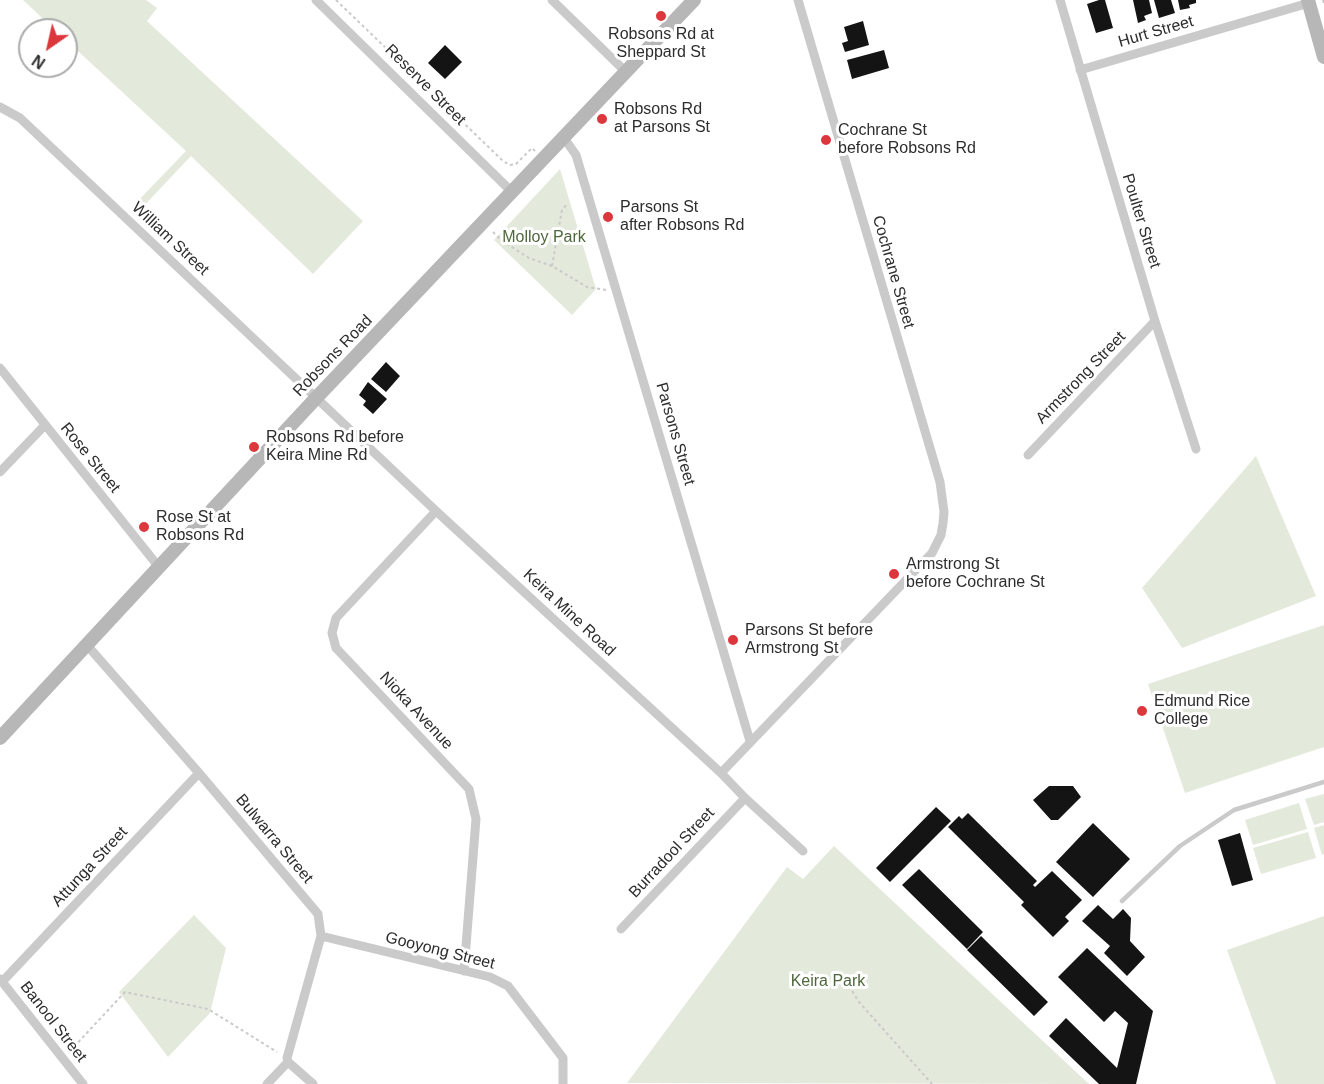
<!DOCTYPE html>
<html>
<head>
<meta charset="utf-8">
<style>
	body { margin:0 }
	#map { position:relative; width:1324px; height:1084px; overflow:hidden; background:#fff; font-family:Arial,sans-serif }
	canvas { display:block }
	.north { position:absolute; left:18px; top:18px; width:60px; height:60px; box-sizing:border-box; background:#fff; border:2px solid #ababab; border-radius:50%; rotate:214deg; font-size:16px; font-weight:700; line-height:24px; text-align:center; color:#2d2d2d }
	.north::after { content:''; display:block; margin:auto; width:21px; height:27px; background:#dc373c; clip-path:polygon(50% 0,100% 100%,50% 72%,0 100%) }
</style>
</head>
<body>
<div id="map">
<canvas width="1324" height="1084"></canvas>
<div class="north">N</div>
</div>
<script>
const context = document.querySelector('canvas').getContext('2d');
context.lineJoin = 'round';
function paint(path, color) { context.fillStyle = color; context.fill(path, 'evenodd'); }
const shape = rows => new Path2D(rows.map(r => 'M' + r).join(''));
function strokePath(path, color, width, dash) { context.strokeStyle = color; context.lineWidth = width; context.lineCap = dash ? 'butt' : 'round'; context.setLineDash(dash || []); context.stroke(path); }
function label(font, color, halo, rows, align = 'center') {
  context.font = font + ' Arial,sans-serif'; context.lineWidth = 6; context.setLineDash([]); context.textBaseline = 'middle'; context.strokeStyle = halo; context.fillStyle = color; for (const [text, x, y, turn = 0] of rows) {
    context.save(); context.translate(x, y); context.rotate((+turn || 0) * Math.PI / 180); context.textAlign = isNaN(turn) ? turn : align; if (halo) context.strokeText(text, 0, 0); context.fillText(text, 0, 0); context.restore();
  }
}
paint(shape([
	[23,0,146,0,157,8,147,21,363,221,313,274,191,156,138,212,132,207,186,151,66,40,66,30,55,30],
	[560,169,596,289,572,315,494,240],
	[1256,456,1316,596,1182,648,1142,588],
	[1324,625,1324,747,1185,793,1148,684],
	[1324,794,1324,822,1314,825,1305,799],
	[1299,803,1307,829,1253,845,1245,820],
	[1324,825,1324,854,1322,855,1314,828],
	[1308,832,1316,858,1261,874,1253,848],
	[834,846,928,934,1089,1084,627,1083,787,867,803,879],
	[194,915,226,948,210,1013,168,1057,119,992],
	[1324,916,1324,1084,1276,1084,1227,950]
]), '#e3eadb');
paint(shape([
	[1099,0,1105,0,1113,28,1096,33,1087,4],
	[1133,0,1149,0,1152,13,1144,16,1146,20,1138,23],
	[1154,0,1171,0,1175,13,1159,18],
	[1178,0,1196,0,1196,3,1189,5,1190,8,1180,10],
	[863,21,869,45,845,52,842,43,848,41,844,27],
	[445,45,462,62,445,79,428,63],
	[884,50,889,68,852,79,847,60],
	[386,362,400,376,386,392,371,379],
	[368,382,387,399,373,414,363,405,366,401,359,395],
	[1049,786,1073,786,1081,797,1058,820,1051,820,1033,800],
	[936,807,951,821,890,882,876,868],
	[968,813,1037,881,1033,885,1035,887,1052,871,1082,900,1065,917,1069,921,1053,937,1021,905,1024,902,948,827,959,816,962,819],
	[1093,823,1130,859,1093,897,1056,862],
	[1240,833,1253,880,1232,886,1218,840],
	[919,869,983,932,967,949,902,885],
	[1098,905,1113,919,1123,909,1131,918,1130,941,1145,957,1127,976,1104,953,1110,946,1082,921],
	[981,936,1048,1002,1034,1016,967,950],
	[1087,948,1153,1011,1136,1084,1099,1084,1049,1036,1066,1018,1117,1068,1128,1023,1115,1011,1104,1022,1058,977]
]), '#141414');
strokePath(shape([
	[336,0,503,161,510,165,516,164,532,148,535,151],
	[1323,0,1324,4],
	[493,232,501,240,529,258,552,266,587,287,606,290],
	[552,266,562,210,568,203],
	[849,986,859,1002,932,1084],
	[70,1051,125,992,208,1009,277,1052]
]), '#cacaca', 2, [3, 3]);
strokePath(shape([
	[1122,901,1180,846,1234,810,1324,782]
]), '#cacaca', 4.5);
strokePath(shape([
	[316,0,512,192],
	[552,0,626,72],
	[1060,0,1155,321,1196,449],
	[1080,70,1309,3],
	[0,107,20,118,436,511,721,773,745,798,803,851],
	[564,138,576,155,750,741],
	[0,368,158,566],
	[1028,455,1155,321],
	[0,472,45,425],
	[436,511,336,618,332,633,336,648,469,789,476,819,464,971],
	[86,644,199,773,318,914,321,936,287,1058,288,1062,267,1084],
	[721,773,932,553,941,535,943,523,944,512,940,482,798,0],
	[621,929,745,798],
	[321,936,490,977,508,986,563,1058,563,1084],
	[0,979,83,1084],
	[2,982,199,773],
	[288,1062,313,1084]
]), '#cacaca', 9);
strokePath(shape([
	[1308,0,1324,57],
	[0,738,317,397,694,0]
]), '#b7b7b7', 14);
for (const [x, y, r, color] of [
	[661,16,6,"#dc373c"],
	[602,119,6,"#dc373c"],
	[826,140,6,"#dc373c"],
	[608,217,6,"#dc373c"],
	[254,447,6,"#dc373c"],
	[144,527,6,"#dc373c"],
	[894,574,6,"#dc373c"],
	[733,640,6,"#dc373c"],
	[1142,711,6,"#dc373c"]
]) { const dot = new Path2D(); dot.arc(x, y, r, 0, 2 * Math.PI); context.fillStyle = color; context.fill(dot); strokePath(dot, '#fff', 2); }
label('16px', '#2d2d2d', '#fff', [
	["Hurt Street",1156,32,-16],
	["Reserve Street",425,85,45],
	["Poulter Street",1141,221,73],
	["William Street",170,239,43],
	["Cochrane Street",893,272,74],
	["Robsons Road",333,356,-46],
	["Armstrong Street",1081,378,-46],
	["Parsons Street",675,434,74],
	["Rose Street",90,458,51],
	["Keira Mine Road",569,613,43],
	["Nioka Avenue",416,711,47],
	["Bulwarra Street",274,839,50],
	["Burradool Street",672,853,-47],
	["Attunga Street",90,867,-47],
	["Gooyong Street",440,951,14],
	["Banool Street",53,1022,52]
]);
label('16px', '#2d2d2d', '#fff', [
	["Robsons Rd at",661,35,"center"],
	["Sheppard St",661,53,"center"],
	["Robsons Rd",614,110],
	["at Parsons St",614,128],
	["Cochrane St",838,131],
	["before Robsons Rd",838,149],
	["Parsons St",620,208],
	["after Robsons Rd",620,226],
	["Robsons Rd before",266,438],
	["Keira Mine Rd",266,456],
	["Rose St at",156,518],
	["Robsons Rd",156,536],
	["Armstrong St",906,565],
	["before Cochrane St",906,583],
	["Parsons St before",745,631],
	["Armstrong St",745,649],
	["Edmund Rice",1154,702],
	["College",1154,720]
], 'left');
label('16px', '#4f673d', '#fff', [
	["Molloy Park",544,238],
	["Keira Park",828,982]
]);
</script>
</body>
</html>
